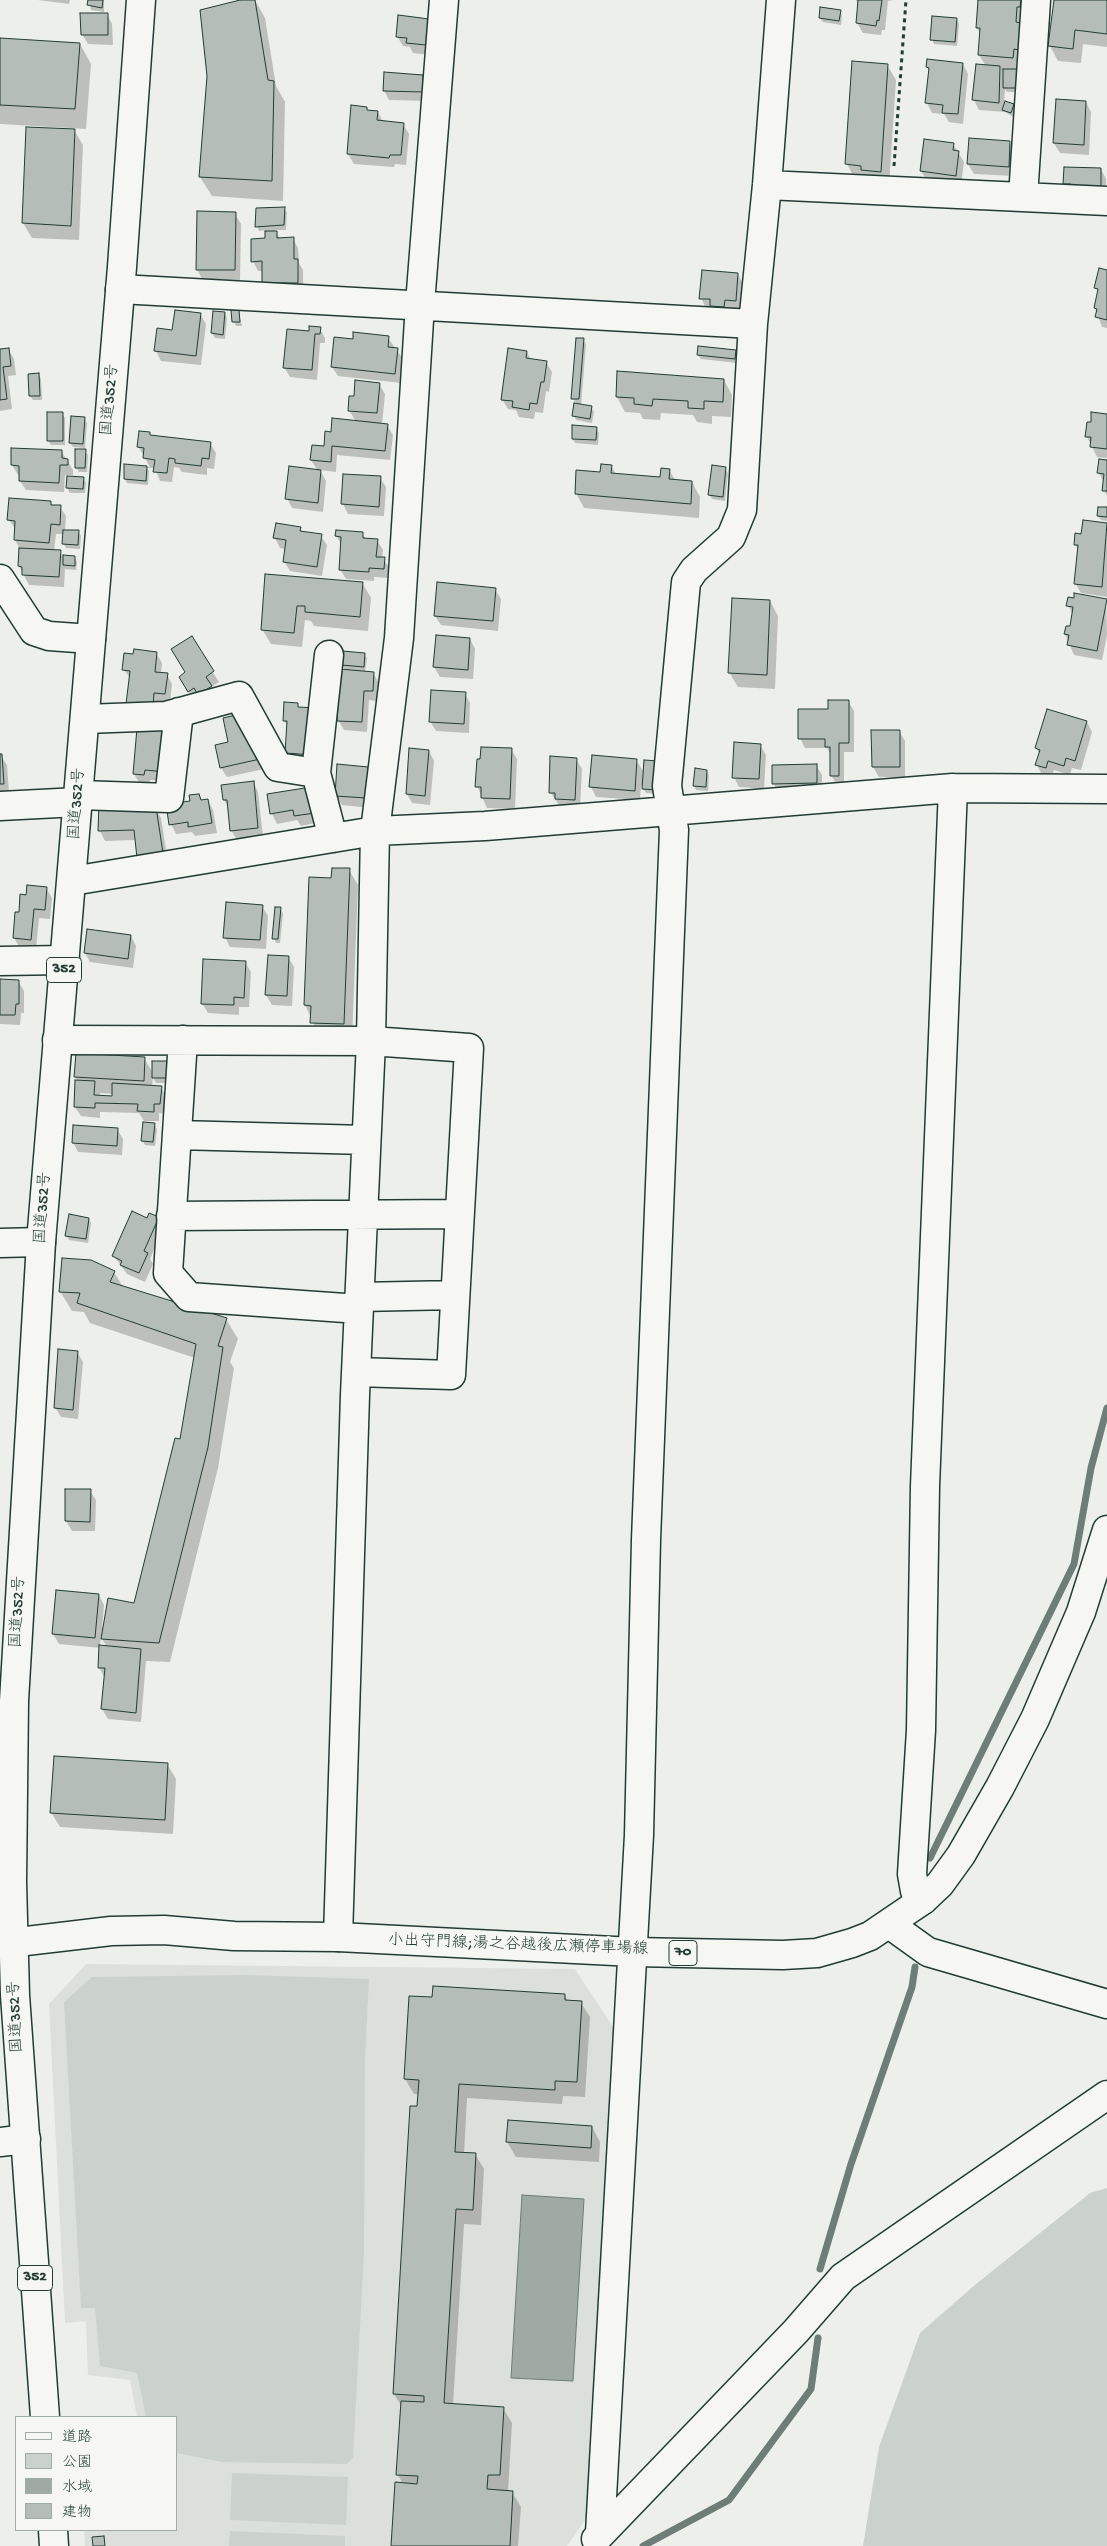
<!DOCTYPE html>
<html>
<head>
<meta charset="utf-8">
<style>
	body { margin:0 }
	#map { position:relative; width:1107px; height:2546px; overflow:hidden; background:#edefea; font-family:"Gochi Hand","Klee One",sans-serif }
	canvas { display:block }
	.legend { position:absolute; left:15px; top:2416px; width:162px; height:115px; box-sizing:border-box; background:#f6f6f2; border:1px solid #a0aca6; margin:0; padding:6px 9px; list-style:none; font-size:15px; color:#1f3d34 }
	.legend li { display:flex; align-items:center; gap:10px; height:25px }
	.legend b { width:25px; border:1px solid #a0aca6 }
</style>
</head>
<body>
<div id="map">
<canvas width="1107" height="2546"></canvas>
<ul class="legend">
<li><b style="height:6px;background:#f6f6f2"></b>道路</li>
<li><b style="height:14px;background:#cbd2cc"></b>公園</li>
<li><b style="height:14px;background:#9faaa4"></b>水域</li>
<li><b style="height:14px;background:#b4bdb8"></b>建物</li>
</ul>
</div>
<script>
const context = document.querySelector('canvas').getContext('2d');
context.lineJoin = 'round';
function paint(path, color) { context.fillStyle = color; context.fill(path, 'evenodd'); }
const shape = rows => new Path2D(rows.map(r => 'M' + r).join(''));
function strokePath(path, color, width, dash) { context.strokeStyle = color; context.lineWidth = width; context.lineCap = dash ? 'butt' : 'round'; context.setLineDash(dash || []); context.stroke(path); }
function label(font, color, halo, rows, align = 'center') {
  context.font = font + ' "Gochi Hand","Klee One",sans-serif'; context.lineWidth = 5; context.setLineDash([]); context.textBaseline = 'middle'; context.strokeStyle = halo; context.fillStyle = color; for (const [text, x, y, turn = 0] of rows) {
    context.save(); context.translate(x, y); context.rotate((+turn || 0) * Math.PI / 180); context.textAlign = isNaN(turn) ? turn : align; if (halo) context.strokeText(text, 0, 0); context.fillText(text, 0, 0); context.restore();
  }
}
paint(shape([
	[86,1964,575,1969,621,2039,603,2220,593,2497,588,2516,567,2546,85,2546,84,2530,176,2530,176,2417,137,2417,130,2380,88,2375,86,2321,65,2323,49,2004]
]), '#dce0db');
paint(shape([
	[247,1975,369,1979,365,2058,364,2253,353,2457,347,2464,222,2462,176,2453,176,2417,146,2417,137,2373,100,2366,95,2308,81,2308,64,2002,92,1977],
	[1107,2188,1107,2546,863,2546,879,2447,920,2333,976,2284,1090,2193],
	[232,2473,348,2477,346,2525,230,2520],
	[230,2531,345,2536,345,2546,229,2546]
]), '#cbd2cc');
const water = shape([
	[522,2195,584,2199,573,2381,511,2378,522,2195]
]);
paint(water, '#9faaa4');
strokePath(water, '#6c7e77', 1);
paint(shape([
	[38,0,70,0,69,4],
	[89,0,104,0,104,12,91,10],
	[245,0,255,0,265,18,276,86,285,102,283,201,212,196,200,177],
	[856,0,894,0,888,1,885,30,882,30,881,35,863,33,857,23,859,5],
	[983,0,1030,0,1022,92,1007,92,1005,89,1004,102,1013,105,1016,109,1013,117,1005,112,979,110,974,100,986,66,979,55,981,35,977,28],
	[1055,0,1107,0,1107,47,1083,44,1081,63,1058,61,1050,46],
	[840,11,842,16,841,25,823,22,820,18],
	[107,14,112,24,113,45,88,44,82,34],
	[428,20,431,55,413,53,410,47,403,46,397,36],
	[957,20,959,24,957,46,934,44,932,39],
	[0,39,80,44,91,64,86,129,0,124],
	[963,64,968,74,963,124,949,122,944,114,932,113,927,103,930,73,927,67],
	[887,65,896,80,889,186,855,179,847,164],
	[423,76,428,86,428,101,389,100,384,90],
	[1057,100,1086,102,1091,112,1089,155,1060,153,1054,143],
	[366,108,368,111,378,112,383,122,403,124,409,134,406,165,395,164,394,167,354,164,348,154],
	[74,130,83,145,79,240,32,238,23,223],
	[1009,142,1015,152,1014,176,974,174,968,164],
	[953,144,964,162,961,185,927,181,921,171],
	[1101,169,1106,179,1106,197,1070,193,1065,183],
	[284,208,287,213,286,230,275,230,280,239,293,239,298,248,299,263,303,270,303,292,269,293,264,283,263,271,258,271,253,261,266,240,266,230,259,231,257,226],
	[235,214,241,224,240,280,202,279,197,269],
	[1107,272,1107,328,1102,327,1095,308,1099,293,1096,288],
	[738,274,743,284,741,311,706,308,701,298],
	[238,311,242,326,236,326,234,322],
	[214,312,225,313,227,318,225,339,215,338,212,333],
	[200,314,206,324,201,365,161,361,156,351,173,331],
	[320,329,325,338,325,343,320,343,317,380,290,377,284,367,310,332],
	[388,338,403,359,401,383,338,376,332,367,354,341],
	[583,339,586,344,581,406,591,407,594,412,592,423,576,420,574,415,576,403,572,398],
	[8,349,14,359,16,375,8,376,12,409,0,411,0,350],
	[735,351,738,355,737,363,701,359,698,355],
	[527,352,531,360,546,362,552,372,549,392,546,391,543,413,535,412,534,419,519,417,516,410,508,409,502,399],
	[38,374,41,379,42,400,33,400,30,396],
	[724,380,732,395,731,417,712,416,712,424,697,422,693,415,661,413,660,420,643,419,640,413,625,412,617,397],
	[379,384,385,394,382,425,387,425,393,435,390,460,337,455,336,472,320,470,326,481,323,512,292,508,287,498,318,471,311,460,325,447,332,433,356,422,349,410,355,397],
	[62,414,65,418,65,445,51,445,48,440],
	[1107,415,1107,458,1097,457,1087,437],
	[84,418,87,423,85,448,73,447,70,443],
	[596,428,599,433,598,445,575,443,573,439],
	[149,433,151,437,210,443,216,453,214,469,207,468,207,475,182,472,179,468,174,467,172,482,160,481,155,468,147,468,149,471,148,485,127,483,125,479,125,465,150,467,138,446],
	[13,450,62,452,73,470,73,475,65,475,64,492,26,490,20,481,20,475,18,475,12,465],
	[85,451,88,455,87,472,79,472,76,467],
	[1107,461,1107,496,1104,491,1104,483,1099,473],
	[611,466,616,474,661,478,669,470,676,481,692,482,700,497,699,518,584,508,576,493],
	[725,469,728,473,725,501,712,499,709,494],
	[345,475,380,478,386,487,384,516,348,514,343,504],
	[83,478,86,483,85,493,70,493,67,488],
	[50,502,52,506,60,507,66,516,65,531,78,531,81,536,80,549,66,548,64,544,64,534,56,534,54,551,60,551,62,556,74,557,77,562,76,570,65,569,64,587,29,585,19,566,20,549,15,540,16,530,9,520],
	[1107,509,1107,521,1101,520,1098,516],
	[1084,521,1107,524,1107,597,1081,593,1075,583,1079,551,1075,544,1083,535],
	[277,525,300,528,303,533,321,536,327,545,322,576,290,571,284,561,286,549,280,548,275,538],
	[362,534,366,539,377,540,383,550,382,558,390,568,389,578,374,577,374,581,346,579,340,569,342,545,336,536],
	[266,575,363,584,371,598,368,631,314,626,311,621,305,620,302,647,271,644,262,629],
	[495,589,501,599,498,631,441,625,435,616],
	[1106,600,1107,635,1102,660,1074,655,1065,634,1071,628,1073,615,1068,605],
	[770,601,778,616,775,689,738,687,729,672],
	[191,638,219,682,211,687,216,696,195,701,186,687],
	[470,639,475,649,473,679,440,677,434,667],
	[156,653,162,663,161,674,167,675,172,684,170,703,159,702,158,716,124,670,135,655],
	[364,654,367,658,365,672,373,673,379,683,378,701,369,700,367,732,344,730,338,720,346,671,342,665],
	[465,694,470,703,469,733,436,731,430,721],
	[848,701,854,711,854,752,844,752,844,785,837,785,831,775,831,755,827,748,805,748,800,738,830,711],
	[297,705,299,708,319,764,292,762,287,752,288,727,284,720],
	[243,715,264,769,227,777,221,768],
	[1087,722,1092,732,1081,770,1072,768,1070,775,1054,770,1052,777,1042,775,1037,765,1040,755,1036,748],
	[138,729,171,781,150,780,149,785,140,784,134,774],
	[899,731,905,741,905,777,879,777,873,767],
	[760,745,766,755,764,789,739,787,734,777],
	[511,749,517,759,515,809,487,808,477,786],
	[429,751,434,761,430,805,412,803,407,794],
	[0,755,7,765,9,793,0,794],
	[576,759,582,769,580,809,562,809,550,792],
	[636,760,658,794,646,793,641,785,640,800,596,797,591,787],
	[816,765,822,775,822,792,779,794,774,784],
	[367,768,373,778,371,808,342,805,336,795],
	[707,771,709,775,708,791,696,790,694,786],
	[253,782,258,792,263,837,237,840,231,830,229,808,224,800],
	[310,788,320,822,301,826,297,820,277,824,272,814,268,795],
	[199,795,202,801,208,800,213,810,217,833,195,836,192,832,176,834,171,824],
	[155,808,161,818,168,863,136,840,105,841,100,831],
	[349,870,358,885,352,1039,320,1037,305,1005,332,879],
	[46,888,52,898,50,919,39,918,36,949,20,948,14,938,27,896],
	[262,906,268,916,266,949,230,947,225,937],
	[280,909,283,913,280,943,276,943,274,938],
	[131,936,136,946,133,968,90,962,85,953],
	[288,957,294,967,292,1006,272,1005,266,995],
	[245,962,251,972,249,1007,239,1007,239,1015,208,1013,202,1003],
	[0,981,18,981,24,991,24,1013,21,1013,20,1025,0,1024],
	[144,1058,153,1073,171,1067,171,1083,156,1083,153,1077,152,1087,161,1087,166,1097,165,1114,159,1113,159,1121,144,1121,139,1113,100,1112,100,1118,81,1116,75,1107,78,1081,75,1077],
	[100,1093,113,1094,113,1098,100,1097],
	[154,1124,157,1129,155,1146,145,1145,142,1140],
	[117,1129,123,1139,122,1155,78,1152,73,1142],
	[158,1218,163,1228,150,1259,153,1264,145,1282,127,1274,114,1256,147,1219],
	[89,1219,91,1223,88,1243,69,1240,66,1235],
	[114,1272,123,1287,226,1319,238,1339,230,1362,234,1368,218,1468,170,1662,146,1661,141,1722,108,1719,102,1709,104,1677,99,1667,101,1648,59,1644,53,1634,99,1595,104,1605,102,1628,135,1604,181,1441,195,1358,90,1323,84,1312,72,1311,60,1291],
	[101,1637,107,1647,100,1646],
	[77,1352,83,1362,78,1419,61,1417,55,1407],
	[90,1491,96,1500,95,1531,72,1531,66,1521],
	[167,1764,176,1779,173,1834,60,1827,51,1812],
	[565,1995,568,2002,581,2003,590,2017,585,2097,563,2096,562,2104,467,2098,464,2154,475,2154,484,2169,481,2225,464,2224,453,2405,503,2408,512,2423,508,2492,512,2492,521,2507,518,2546,393,2546,403,2484,398,2475,402,2407,394,2394,411,2107,418,2107,419,2094,414,2094,405,2079,434,1999],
	[592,2127,600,2142,599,2162,516,2157,507,2142]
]), '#0003');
strokePath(shape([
	[930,1858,1074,1564,1091,1468,1107,1408],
	[820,2269,851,2164,912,1987,915,1967],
	[643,2546,729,2500,811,2389,818,2338]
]), '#6c7e77', 7);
const building = shape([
	[88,0,103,0,102,8,87,5,88,0],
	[240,0,255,0,268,80,274,81,272,181,199,177,207,76,200,10,240,0],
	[858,0,882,0,879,21,877,20,876,26,856,23,858,0],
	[978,0,1021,0,1020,7,1017,7,1016,22,1021,23,1019,50,1014,49,1013,58,978,55,980,28,976,28,978,0],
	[1054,0,1107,0,1107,34,1075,30,1073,49,1048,46,1054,0],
	[820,7,841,10,839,21,819,18,820,7],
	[80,13,108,13,108,35,81,35,80,13],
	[398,15,429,19,426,45,406,43,407,38,396,37,398,15],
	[932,16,957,18,955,42,930,40,932,16],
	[0,38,80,43,75,109,0,105,0,38],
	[927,59,963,63,958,114,942,113,943,105,925,103,929,68,926,67,927,59],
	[852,61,888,64,881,172,861,170,861,166,845,164,852,61],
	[976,64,1000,66,999,103,972,100,976,64],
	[1003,69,1020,69,1020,88,1003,88,1003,69],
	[384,72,423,75,423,92,383,91,384,72],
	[1056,99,1086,101,1084,145,1053,143,1056,99],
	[1005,101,1014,104,1011,113,1002,110,1005,101],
	[351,105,367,107,367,110,378,111,377,120,404,123,401,155,390,155,389,158,347,154,351,105],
	[26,127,75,129,71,226,22,223,26,127],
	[969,138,1010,141,1009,167,967,164,969,138],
	[924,139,954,143,953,150,959,151,956,176,920,171,924,139],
	[1064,167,1101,168,1101,187,1071,187,1071,184,1063,184,1064,167],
	[285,207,284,225,255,227,256,208,285,207],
	[197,211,236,212,235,270,196,270,197,211],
	[265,231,277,231,277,238,294,237,294,259,298,259,298,283,262,283,262,261,251,262,251,239,265,238,265,231],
	[1099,268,1107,270,1107,320,1095,317,1097,309,1094,308,1098,289,1094,288,1099,268],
	[702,270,738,273,736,301,725,300,724,307,710,306,710,299,699,299,702,270],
	[175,310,201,313,196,356,154,351,157,328,172,330,175,310],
	[231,310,239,310,240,322,232,322,231,310],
	[213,311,225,312,223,335,211,333,213,311],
	[309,326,321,327,320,334,315,334,312,370,283,368,287,329,309,331,309,326],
	[353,332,389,336,388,347,398,348,395,374,331,367,334,337,353,339,353,332],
	[576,338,584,338,579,399,571,399,576,338],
	[698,346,736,350,735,359,697,355,698,346],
	[9,348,11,366,3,367,7,399,0,400,0,349,9,348],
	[508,348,527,351,526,358,547,361,544,382,541,382,537,404,530,403,529,410,512,407,513,401,501,400,508,348],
	[617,371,724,379,723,402,704,401,704,409,688,408,688,401,653,399,652,406,634,404,634,398,616,397,617,371],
	[39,373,40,396,29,396,28,374,39,373],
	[355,380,380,383,377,413,348,411,349,396,354,396,355,380],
	[574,403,592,406,590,419,572,416,574,403],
	[47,412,63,412,63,441,47,441,47,412],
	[1091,412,1107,414,1107,449,1090,447,1091,437,1085,437,1087,422,1091,422,1091,412],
	[71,416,85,417,83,444,69,443,71,416],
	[332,418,388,424,385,451,332,446,331,462,310,460,312,445,324,446,325,431,331,432,332,418],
	[572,425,597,427,596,440,572,439,572,425],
	[139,431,150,432,150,435,211,442,209,459,202,458,201,466,175,463,175,459,169,458,167,473,153,472,155,460,143,458,144,448,137,447,139,431],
	[11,448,62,450,62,458,68,459,68,465,60,465,59,483,19,481,19,466,11,465,11,448],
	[75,449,86,449,85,468,75,468,75,449],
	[1099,459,1107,460,1107,491,1102,491,1104,474,1097,473,1099,459],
	[124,464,147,466,146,481,124,479,124,464],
	[601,464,612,465,611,473,660,477,661,468,670,469,669,479,692,481,691,504,575,494,576,470,600,472,601,464],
	[712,465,726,467,723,497,708,495,712,465],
	[289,466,321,470,318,503,285,499,289,466],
	[343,474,381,476,379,507,341,504,343,474],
	[67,476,84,477,83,489,66,488,67,476],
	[9,498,51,501,51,505,61,505,60,525,51,524,49,543,14,540,15,521,7,520,9,498],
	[1098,507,1107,507,1107,517,1097,516,1098,507],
	[1083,520,1107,523,1102,587,1074,584,1078,545,1074,545,1075,533,1081,534,1083,520],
	[276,523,301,527,300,531,322,534,317,567,283,562,286,540,273,538,276,523],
	[63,530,79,530,78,545,62,544,63,530],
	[336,530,363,532,363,538,378,539,376,557,385,557,384,569,369,568,369,572,339,570,341,537,335,536,336,530],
	[19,548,61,550,59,577,22,575,22,567,18,566,19,548],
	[63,555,75,556,75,566,63,565,63,555],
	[265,574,363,582,360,617,305,612,305,606,297,606,294,633,261,630,265,574],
	[437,582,496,588,493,621,434,616,437,582],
	[1074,593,1107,599,1097,651,1067,645,1069,635,1064,634,1066,626,1070,626,1073,607,1066,606,1068,597,1074,598,1074,593],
	[732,598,770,600,767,675,728,673,732,598],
	[436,635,470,638,468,670,433,667,436,635],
	[192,636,214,671,206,677,212,686,198,695,194,688,188,692,179,677,185,672,171,649,192,636],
	[134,649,157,652,155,672,168,673,165,694,154,693,153,707,126,704,130,671,122,670,124,653,133,654,134,649],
	[342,651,365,653,364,667,341,665,342,651],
	[340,669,374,672,373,691,364,691,362,722,337,721,340,669],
	[431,690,466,692,464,724,429,722,431,690],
	[828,700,849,700,849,743,839,743,839,776,830,776,830,747,825,747,825,739,798,739,798,709,828,709,828,700],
	[284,702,298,703,298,707,317,708,314,755,285,753,287,721,283,721,284,702],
	[1047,709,1087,721,1075,761,1066,758,1064,766,1048,761,1046,768,1035,765,1040,750,1035,748,1047,709],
	[244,713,260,759,220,768,215,745,228,742,223,718,244,713],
	[137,728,170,731,166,772,145,770,144,775,133,774,137,728],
	[871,730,900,730,900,767,872,767,871,730],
	[734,742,761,744,759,779,732,778,734,742],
	[481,747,512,748,510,799,481,798,481,787,475,787,477,759,480,759,481,747],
	[409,748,429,750,425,796,406,794,409,748],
	[0,754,2,754,4,784,0,784,0,754],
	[592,755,637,759,635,791,589,787,592,755],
	[550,756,577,758,575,800,555,799,555,793,549,793,550,756],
	[644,760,659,761,657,790,642,789,644,760],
	[337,764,368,767,366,798,335,796,337,764],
	[817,764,817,783,772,784,772,765,817,764],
	[695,768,707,770,706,787,693,786,695,768],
	[254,781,258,828,230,831,227,800,223,800,221,785,254,781],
	[311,787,315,813,294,816,293,810,270,814,267,794,311,787],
	[199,794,201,800,208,799,212,823,188,827,188,822,169,825,166,804,190,801,189,795,199,794],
	[99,802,156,807,163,853,137,858,134,830,98,831,99,802],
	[332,868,350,868,344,1024,310,1023,311,1006,304,1005,309,877,331,878,332,868],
	[27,885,47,887,45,910,34,909,31,940,13,938,15,912,19,912,20,894,26,895,27,885],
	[226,902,263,905,260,940,223,938,226,902],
	[275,907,281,907,278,939,272,939,275,907],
	[87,929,131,935,128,959,84,953,87,929],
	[268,955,289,956,287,996,265,995,268,955],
	[203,959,246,961,244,998,234,997,234,1005,201,1004,203,959],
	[0,979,19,980,19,1004,16,1004,15,1015,0,1015,0,979],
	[76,1053,145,1057,144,1081,74,1077,76,1053],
	[152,1061,170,1061,169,1078,152,1078,152,1061],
	[75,1080,95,1081,94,1095,112,1096,112,1083,162,1086,160,1104,154,1104,154,1112,137,1111,138,1104,95,1103,95,1108,74,1107,75,1080],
	[143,1122,155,1123,153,1142,141,1141,143,1122],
	[73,1125,118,1128,117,1146,72,1143,73,1125],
	[132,1211,147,1218,149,1213,159,1217,144,1251,148,1253,139,1273,120,1265,122,1261,112,1256,132,1211],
	[69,1214,89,1218,86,1239,65,1236,69,1214],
	[62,1258,91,1260,115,1271,110,1282,227,1318,218,1346,223,1347,208,1447,159,1643,101,1639,108,1598,134,1603,175,1438,180,1439,196,1344,77,1303,80,1293,59,1292,62,1258],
	[58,1349,78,1351,73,1410,54,1408,58,1349],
	[65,1489,91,1489,90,1522,65,1521,65,1489],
	[56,1590,99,1594,95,1638,52,1634,56,1590],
	[99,1645,141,1649,136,1713,101,1709,105,1668,98,1668,99,1645],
	[54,1756,168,1763,165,1820,50,1813,54,1756],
	[433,1986,565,1994,565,2000,582,2001,577,2082,555,2081,555,2090,459,2084,455,2152,476,2153,473,2210,456,2209,444,2403,504,2407,500,2475,488,2475,487,2489,513,2491,510,2546,391,2546,395,2482,417,2484,418,2476,396,2475,401,2401,424,2402,424,2396,393,2394,410,2106,417,2106,419,2080,404,2079,409,1996,432,1997,433,1986],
	[508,2120,592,2126,591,2148,506,2142,508,2120],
	[104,2536,105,2546,93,2546,92,2537,104,2536]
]);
paint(building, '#b4bdb8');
strokePath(building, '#1f3d34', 1);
const minor = shape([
	[767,185,1107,201],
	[1023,197,1036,0],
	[120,289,753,324],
	[0,579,34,631,49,636,91,639],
	[85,719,166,716,239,696,278,767,316,773,333,838],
	[316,773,329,655],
	[79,795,169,798,179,712],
	[0,806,78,802],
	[72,881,375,831,485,826,953,788,1107,789],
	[0,961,65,960],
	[57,1040,371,1041,469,1048,451,1375,356,1372],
	[183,1040,168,1273,189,1297,359,1309],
	[177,1135,366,1140],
	[171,1216,459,1214],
	[0,1243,41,1242],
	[359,1297,455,1295],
	[923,1900,915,1891,912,1874,921,1730,925,1486,953,788],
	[889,1924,928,1952,1107,2004],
	[338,1937,355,1395,371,1041,375,831,399,638,420,304,444,0],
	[0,2142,26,2139],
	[600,2533,639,1835,646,1540,674,830,667,786,686,582,694,570,731,537,742,510,753,324,767,185,781,0],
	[596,2539,796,2331,843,2277,1107,2095]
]);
const major = shape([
	[0,1944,111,1931,164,1930,234,1936,338,1937,634,1952,783,1955,817,1953,852,1943,870,1936,923,1900,940,1884,961,1855,1000,1787,1035,1719,1081,1612,1107,1530]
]);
const highway = shape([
	[45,2417,15,1995,12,1882,14,1701,41,1242,122,267,141,0],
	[53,2530,54,2546]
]);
strokePath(minor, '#1f3d34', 31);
strokePath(major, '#1f3d34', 31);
strokePath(highway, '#1f3d34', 31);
strokePath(shape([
	[894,166,906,0]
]), '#1f3d34', 3, [4, 4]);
strokePath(minor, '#f6f6f2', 28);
strokePath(major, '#f6f6f2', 28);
strokePath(highway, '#f6f6f2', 28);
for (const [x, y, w] of [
	[64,970,35],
	[683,1953,28],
	[35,2278,35]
]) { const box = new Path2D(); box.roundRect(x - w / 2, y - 12.5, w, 25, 4); context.fillStyle = '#f6f6f2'; context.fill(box); strokePath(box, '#1f3d34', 1); }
label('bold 15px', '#1f3d34', null, [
	["352",64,970],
	["70",683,1953],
	["352",35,2278]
]);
label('16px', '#1f3d34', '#f6f6f2', [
	["国道352号",111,400,-85],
	["国道352号",78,804,-86],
	["国道352号",44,1208,-86],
	["国道352号",19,1612,-87],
	["小出守門線;湯之谷越後広瀬停車場線",518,1946,2],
	["国道352号",17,2017,-93]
]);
</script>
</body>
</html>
